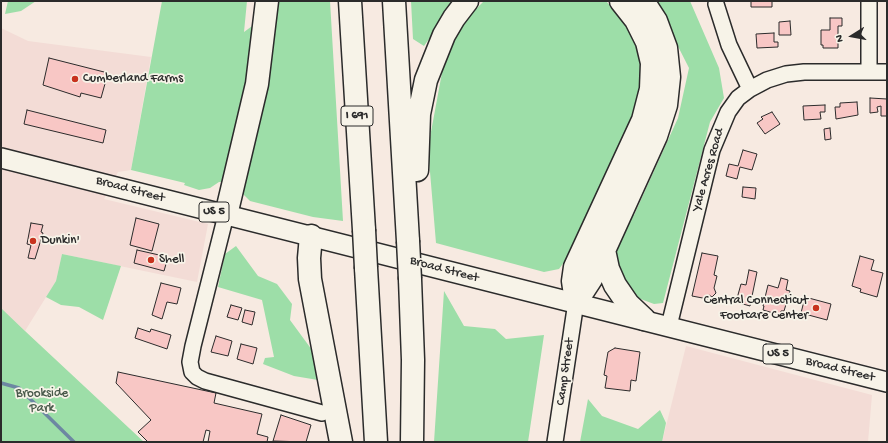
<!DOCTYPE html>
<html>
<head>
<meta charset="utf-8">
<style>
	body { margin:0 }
	#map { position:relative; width:888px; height:443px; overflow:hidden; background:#f7eae1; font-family:"Gochi Hand",sans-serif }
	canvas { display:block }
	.frame { position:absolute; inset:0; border:2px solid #2b2b2b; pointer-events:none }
	.north { position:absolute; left:832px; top:16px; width:40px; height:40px; -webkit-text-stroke:3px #f7f3e8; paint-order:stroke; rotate:259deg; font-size:11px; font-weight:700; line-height:16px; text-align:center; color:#2b2b2b }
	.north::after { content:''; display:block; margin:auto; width:14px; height:18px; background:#2b2b2b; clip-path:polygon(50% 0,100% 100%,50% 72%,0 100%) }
</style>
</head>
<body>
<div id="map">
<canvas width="888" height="443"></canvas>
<div class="frame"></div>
<div class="north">N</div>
</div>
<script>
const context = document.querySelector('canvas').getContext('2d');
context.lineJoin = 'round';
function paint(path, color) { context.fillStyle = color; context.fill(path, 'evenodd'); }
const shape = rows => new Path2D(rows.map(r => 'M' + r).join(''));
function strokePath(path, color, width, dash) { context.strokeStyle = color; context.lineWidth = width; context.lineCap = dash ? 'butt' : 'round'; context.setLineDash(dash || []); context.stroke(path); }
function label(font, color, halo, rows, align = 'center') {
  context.font = font + ' "Gochi Hand",sans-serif'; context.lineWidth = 3.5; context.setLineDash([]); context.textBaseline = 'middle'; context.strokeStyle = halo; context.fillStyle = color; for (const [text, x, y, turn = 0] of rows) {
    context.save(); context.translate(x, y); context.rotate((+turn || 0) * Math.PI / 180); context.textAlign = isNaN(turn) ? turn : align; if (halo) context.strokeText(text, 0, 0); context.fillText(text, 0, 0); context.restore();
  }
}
paint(shape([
	[1,28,28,41,151,57,131,170,118,172,104,199,208,224,197,282,62,254,56,281,25,331,1,308],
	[686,346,872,395,868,442,662,442]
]), '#f3dcd6');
paint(shape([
	[8,1,36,1,21,11,5,14],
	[162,1,247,1,244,32,259,21,228,176,222,182,219,182,210,188,199,190,184,185,185,183,131,170],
	[275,1,330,1,343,221,313,217,250,201,242,193],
	[411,1,456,1,424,46,413,39],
	[484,1,606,1,629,27,637,47,643,81,639,105,573,250,559,269,544,272,436,243,428,148,446,51,465,20],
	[655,1,690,1,719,68,724,98,710,122,663,303,654,304,638,298,625,285,614,255,629,213,634,215,678,118,689,68],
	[236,246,258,276,277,284,292,304,290,320,312,350,318,380,294,376,263,364,265,358,274,357,262,300,218,287,225,254],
	[62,254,121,266,103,320,79,307,61,305,46,297,56,281],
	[444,291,464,326,495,329,506,339,544,335,528,442,434,442],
	[1,308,25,331,144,442,1,442],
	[588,399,602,416,638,429,660,410,666,423,662,442,580,442]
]), '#9ddea8');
strokePath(shape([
	[1,383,19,388,74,442]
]), '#6d87a2', 3.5);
const building = shape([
	[751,1,772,1,772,7,751,7,751,1],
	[830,18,842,18,842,26,838,26,838,48,823,48,823,45,821,45,821,30,830,30,830,18],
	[790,21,791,35,779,35,779,22,790,21],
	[774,33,774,42,778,42,778,47,757,48,756,34,774,33],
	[49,58,108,73,101,98,81,93,80,97,43,85,49,58],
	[870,98,887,99,887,116,881,116,881,106,877,107,878,112,870,113,870,98],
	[857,102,858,115,836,119,835,107,840,107,840,103,857,102],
	[825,105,825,112,820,112,821,119,804,120,803,106,825,105],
	[27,110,106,130,103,143,24,124,27,110],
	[772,112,780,124,765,134,757,123,763,119,761,117,772,112],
	[830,128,831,139,825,140,824,129,830,128],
	[743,150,757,154,752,170,740,167,737,179,726,176,729,164,738,166,743,150],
	[743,187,756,188,755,199,742,197,743,187],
	[136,218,159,224,152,251,130,245,136,218],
	[31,223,43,225,41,232,43,233,35,259,28,258,31,245,27,244,31,223],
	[137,250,168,257,164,271,134,263,137,250],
	[702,253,718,256,714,275,717,276,714,288,716,293,712,297,709,295,708,299,692,296,702,253],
	[860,256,874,260,871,270,883,273,877,297,860,292,861,289,852,286,860,256],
	[749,270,757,272,750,306,736,302,741,284,746,285,749,270],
	[781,278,788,280,786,290,790,291,784,311,781,311,780,315,763,310,764,306,763,306,768,285,778,288,781,278],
	[161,283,181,288,177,304,167,302,162,319,152,315,161,283],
	[805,297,831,304,827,320,801,313,805,297],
	[231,305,242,308,238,320,227,317,231,305],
	[245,310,255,312,252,325,242,322,245,310],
	[138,328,150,332,151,329,171,335,167,349,135,338,138,328],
	[216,336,232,341,228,356,211,352,216,336],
	[241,344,257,348,253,364,237,359,241,344],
	[615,348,640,352,636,381,631,380,630,391,605,388,607,376,604,375,608,352,615,348],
	[118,372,216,393,214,403,262,414,257,434,268,437,267,442,208,442,210,431,206,430,203,442,148,442,138,432,151,420,116,383,118,372],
	[281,415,311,425,306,442,273,441,281,415]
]);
paint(building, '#f8c7c5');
strokePath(building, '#2b2b2b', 1);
const minor = shape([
	[869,1,869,72],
	[716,4,729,45,750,89],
	[226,215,193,346,190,362,192,372,197,377,205,381,322,413],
	[669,326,712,150,728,112,738,98,750,89,767,80,786,74,804,72,887,72],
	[555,442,576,302]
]);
const major = shape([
	[1,158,887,382]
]);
const highway = shape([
	[350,1,364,230],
	[394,1,408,241],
	[417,170,419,114,426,80,444,35,454,18,467,1],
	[226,215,257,84,267,1],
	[311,236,309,258,310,279,341,442],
	[604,250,608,269,615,285,628,304,644,319],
	[366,268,376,442],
	[410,279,413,360,412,442],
	[576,302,591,279,656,136,666,105,669,77,666,48,656,21,643,1],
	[576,302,573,281,575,267,643,120,651,89,652,63,647,42,636,20,621,1]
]);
strokePath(minor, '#2b2b2b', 18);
strokePath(major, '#2b2b2b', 22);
strokePath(highway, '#2b2b2b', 25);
strokePath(minor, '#f7f3e8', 15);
strokePath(major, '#f7f3e8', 19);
strokePath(highway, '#f7f3e8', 22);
const highwayBridge = shape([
	[364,230,366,268],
	[408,241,410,279]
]);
strokePath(highwayBridge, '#2b2b2b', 25, []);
strokePath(highwayBridge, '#f7f3e8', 22);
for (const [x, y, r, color] of [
	[75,79,4,"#c8321e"],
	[33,241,4,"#c8321e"],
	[151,260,4,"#c8321e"],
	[816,308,4,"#c8321e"]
]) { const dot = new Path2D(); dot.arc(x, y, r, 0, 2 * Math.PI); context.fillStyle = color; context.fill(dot); strokePath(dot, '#f7f3e8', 1.5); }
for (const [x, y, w] of [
	[357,116,32],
	[214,212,30],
	[778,354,30]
]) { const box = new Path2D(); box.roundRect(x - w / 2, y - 10, w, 20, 3); context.fillStyle = '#f7f3e8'; context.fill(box); strokePath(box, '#2b2b2b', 1); }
label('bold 12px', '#2b2b2b', null, [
	["I 691",357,116],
	["US 5",214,212],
	["US 5",778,354]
]);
label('13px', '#2b2b2b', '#f7f3e8', [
	["Cumberland Farms",83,79],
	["Dunkin'",41,241],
	["Shell",159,260],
	["Central Connecticut",808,301,"right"],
	["Footcare Center",808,316,"right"]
], 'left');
label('13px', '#2b2b2b', '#f7f3e8', [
	["Yale Acres Road",709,170,-74],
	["Broad Street",130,190,15],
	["Broad Street",444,270,15],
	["Broad Street",840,370,14],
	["Camp Street",566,372,-82]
]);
label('13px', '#48584a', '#f7f3e8', [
	["Brookside",42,394],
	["Park",42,409]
]);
</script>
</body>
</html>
